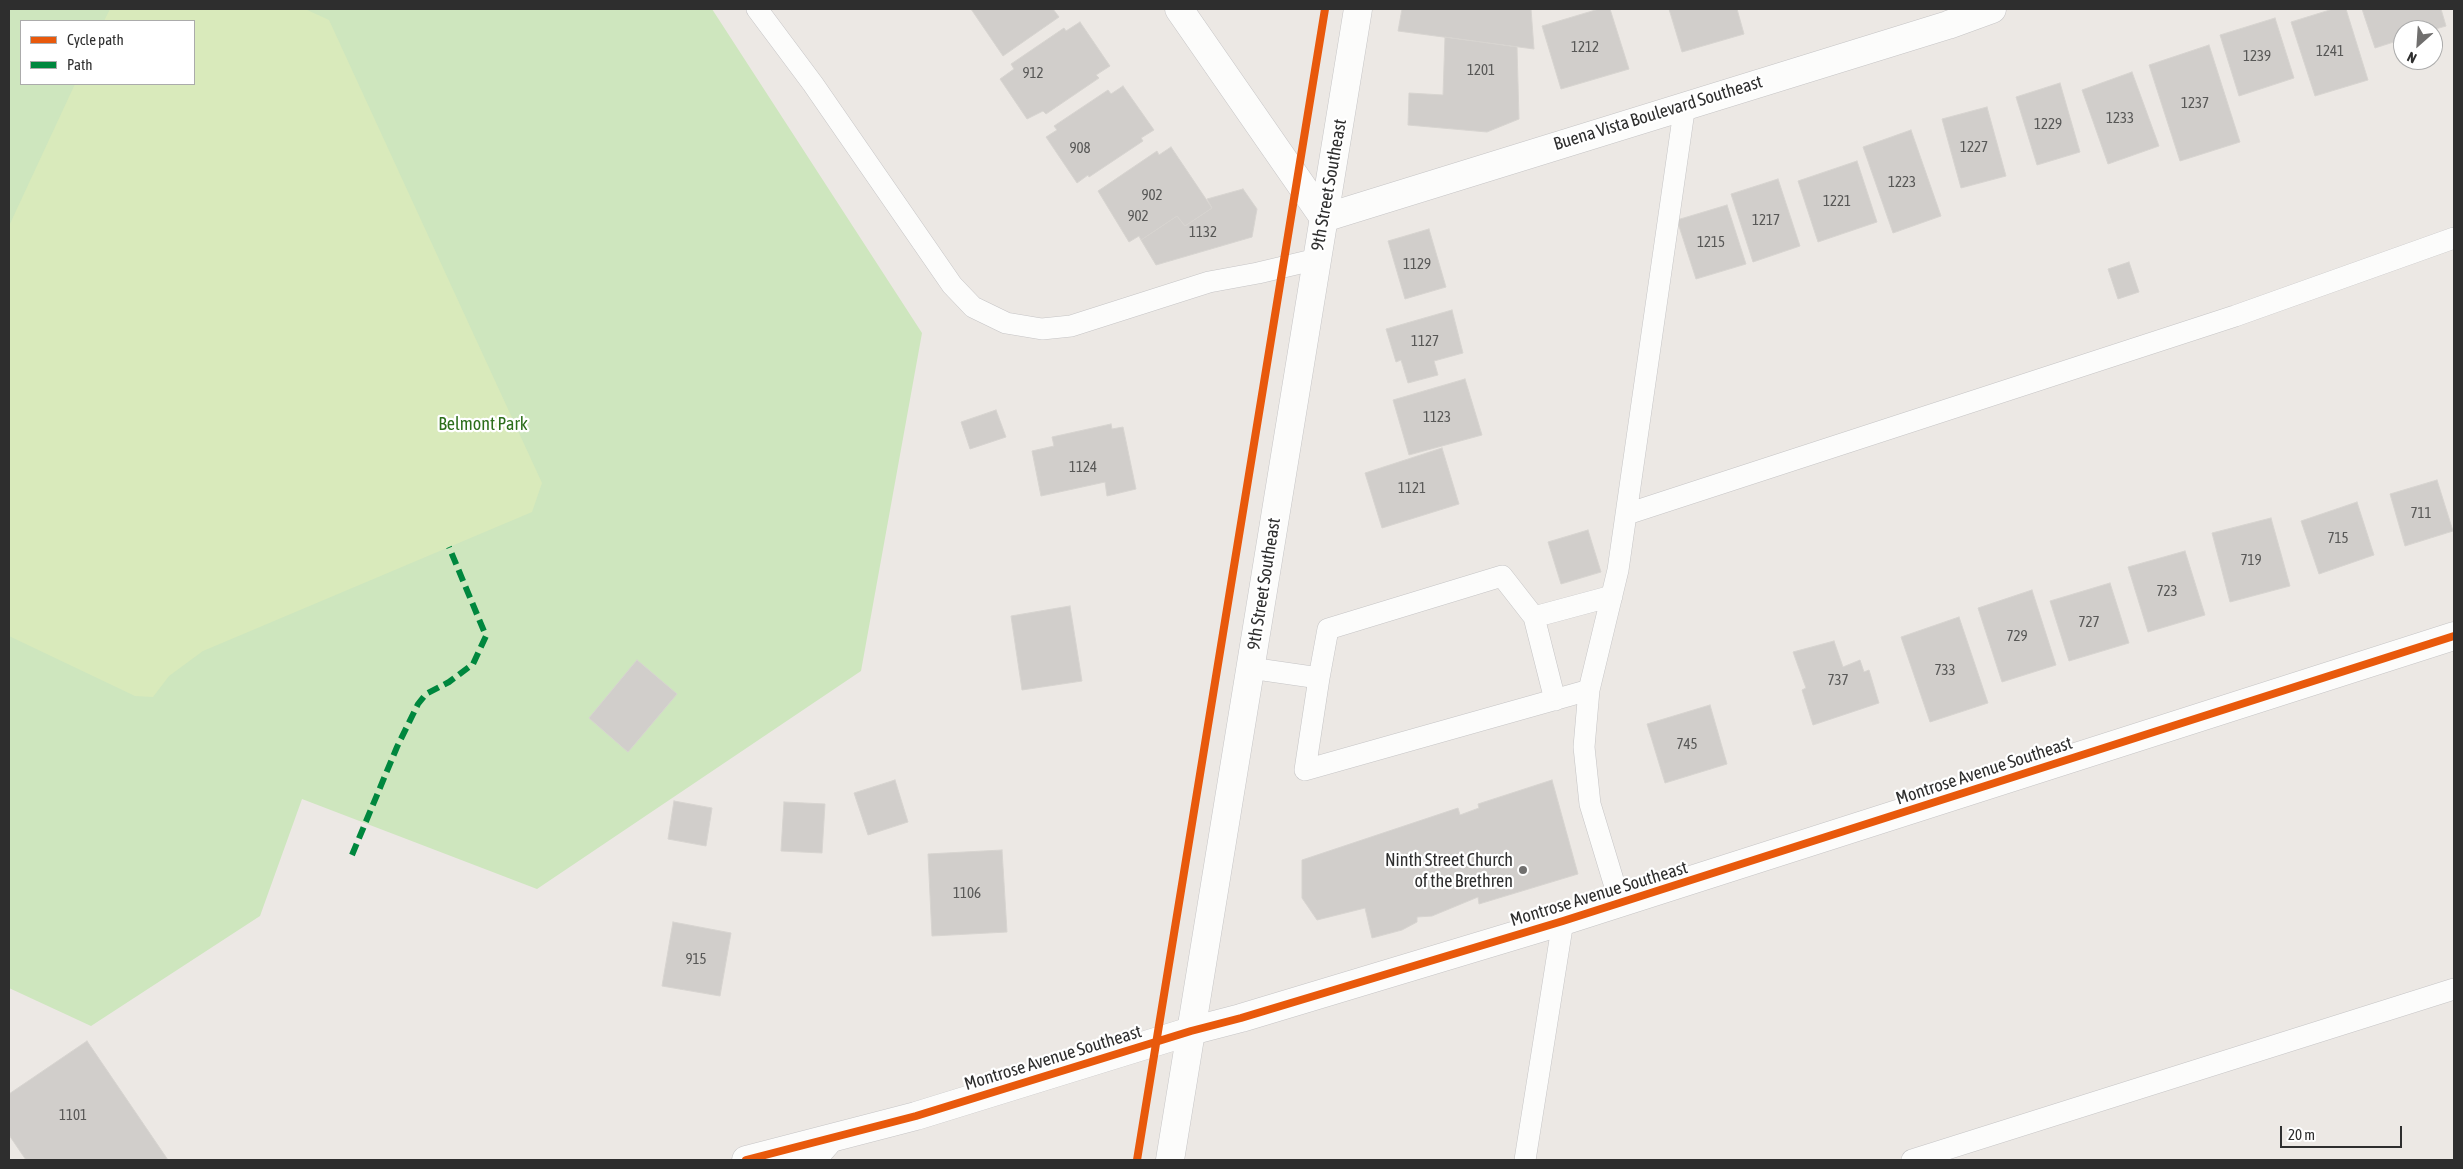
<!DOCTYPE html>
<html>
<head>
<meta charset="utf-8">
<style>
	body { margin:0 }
	#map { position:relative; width:2463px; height:1169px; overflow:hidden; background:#ece8e4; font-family:"Asap Condensed",sans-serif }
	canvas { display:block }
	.frame { position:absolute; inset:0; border:10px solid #2e2e2e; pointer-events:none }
	.legend { position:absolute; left:20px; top:20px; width:175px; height:65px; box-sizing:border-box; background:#fff; border:1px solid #ababab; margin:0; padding:6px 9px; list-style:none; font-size:15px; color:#2e2e2e }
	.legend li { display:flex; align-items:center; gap:10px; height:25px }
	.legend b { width:25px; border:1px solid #ababab }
	.north { position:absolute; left:2393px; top:20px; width:50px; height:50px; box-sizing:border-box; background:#fff; border:1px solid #ababab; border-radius:50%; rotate:206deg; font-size:14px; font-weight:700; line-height:20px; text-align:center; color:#2e2e2e }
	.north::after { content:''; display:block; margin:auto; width:18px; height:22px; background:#706f6e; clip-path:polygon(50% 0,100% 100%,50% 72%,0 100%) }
	.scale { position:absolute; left:2280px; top:1126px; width:122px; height:22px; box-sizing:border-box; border:2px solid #2e2e2e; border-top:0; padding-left:6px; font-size:15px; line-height:18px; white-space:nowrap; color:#2e2e2e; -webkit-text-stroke:4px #fff; paint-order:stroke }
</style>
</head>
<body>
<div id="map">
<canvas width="2463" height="1169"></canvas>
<div class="frame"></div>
<ul class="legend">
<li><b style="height:6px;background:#e8590c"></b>Cycle path</li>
<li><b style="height:6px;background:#00873e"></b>Path</li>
</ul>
<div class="north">N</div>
<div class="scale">20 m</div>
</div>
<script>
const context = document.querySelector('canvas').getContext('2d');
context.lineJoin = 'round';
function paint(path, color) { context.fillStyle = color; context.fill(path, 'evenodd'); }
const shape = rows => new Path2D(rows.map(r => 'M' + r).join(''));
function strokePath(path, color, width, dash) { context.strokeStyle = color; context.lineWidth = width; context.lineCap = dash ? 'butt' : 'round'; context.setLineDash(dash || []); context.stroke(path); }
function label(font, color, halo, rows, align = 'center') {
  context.font = font + ' "Asap Condensed",sans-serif'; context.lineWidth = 4.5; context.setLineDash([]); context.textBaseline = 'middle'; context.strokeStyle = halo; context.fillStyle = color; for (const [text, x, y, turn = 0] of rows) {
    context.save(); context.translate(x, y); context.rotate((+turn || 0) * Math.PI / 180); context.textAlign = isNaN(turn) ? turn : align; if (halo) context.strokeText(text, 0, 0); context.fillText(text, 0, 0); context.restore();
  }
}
paint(shape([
	[9,9,712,9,922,333,861,671,537,889,302,799,260,916,91,1026,9,988],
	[21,21,194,21,194,84,21,84]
]), '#cee6be');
paint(shape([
	[110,9,305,9,329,20,542,483,532,512,203,651,169,676,153,697,135,696,9,636,9,226,75,84,194,84,194,21,104,21]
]), '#d9eabb');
const building = shape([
	[971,9,1053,9,1059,17,1003,56,971,9],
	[1402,9,1531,9,1534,49,1398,31,1402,9],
	[1599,9,1610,9,1629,69,1561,89,1542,26,1599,9],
	[1669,9,1737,9,1744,34,1682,52,1669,9],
	[2333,9,2346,9,2368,80,2315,96,2291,22,2333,9],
	[2362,9,2441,9,2446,26,2432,30,2403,30,2403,39,2375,48,2362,9],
	[2275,18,2294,78,2239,96,2220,35,2275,18],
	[1080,22,1110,66,1096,75,1099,78,1046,114,1043,111,1027,119,1000,79,1014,69,1011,64,1064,28,1066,31,1080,22],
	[1445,37,1517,47,1519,119,1487,132,1408,125,1409,93,1443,95,1445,37],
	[2209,45,2240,142,2180,161,2149,65,2209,45],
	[2132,72,2159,146,2108,164,2082,90,2132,72],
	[2060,83,2080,152,2037,165,2016,97,2060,83],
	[1123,86,1154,130,1141,138,1143,141,1089,177,1088,175,1077,183,1046,137,1057,130,1054,126,1108,90,1111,94,1123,86],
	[1987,107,2006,176,1961,188,1942,119,1987,107],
	[1911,130,1941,216,1893,233,1863,147,1911,130],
	[1171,147,1212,208,1185,226,1177,216,1141,240,1139,236,1129,242,1098,191,1157,151,1159,155,1171,147],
	[1857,161,1877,222,1818,242,1798,181,1857,161],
	[1778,179,1800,246,1753,262,1731,194,1778,179],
	[1243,189,1257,209,1252,237,1156,265,1141,240,1177,216,1185,226,1212,208,1207,199,1243,189],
	[1727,205,1746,264,1696,279,1677,220,1727,205],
	[1429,229,1446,287,1405,299,1388,241,1429,229],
	[2129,262,2139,292,2118,299,2108,269,2129,262],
	[1452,310,1463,353,1434,361,1438,375,1408,383,1401,360,1396,362,1386,329,1452,310],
	[1465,379,1482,435,1409,455,1393,400,1465,379],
	[996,410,1006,437,970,449,961,422,996,410],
	[1111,424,1112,429,1123,427,1136,489,1107,496,1105,482,1041,496,1032,451,1054,446,1052,437,1111,424],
	[1442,448,1459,504,1382,528,1365,473,1442,448],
	[2437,480,2453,531,2405,546,2390,494,2437,480],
	[2357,502,2374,555,2319,574,2301,521,2357,502],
	[2271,518,2290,586,2230,602,2212,533,2271,518],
	[1588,530,1601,572,1561,584,1548,542,1588,530],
	[2185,551,2205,615,2148,632,2128,567,2185,551],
	[2110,583,2129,643,2069,661,2050,601,2110,583],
	[2032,590,2056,665,2002,682,1978,608,2032,590],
	[1070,606,1082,681,1022,690,1011,616,1070,606],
	[1959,617,1988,703,1930,722,1901,637,1959,617],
	[1834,641,1843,667,1860,660,1864,672,1869,670,1879,703,1813,725,1802,690,1806,688,1793,652,1834,641],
	[637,660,677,694,628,752,589,718,637,660],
	[1710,705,1727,764,1665,783,1647,724,1710,705],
	[895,780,908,822,868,835,854,793,895,780],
	[1552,780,1578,874,1479,904,1478,897,1432,916,1417,917,1417,922,1402,930,1372,938,1365,908,1317,920,1302,898,1302,860,1458,808,1460,815,1479,808,1478,804,1552,780],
	[674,801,712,808,706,846,668,839,674,801],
	[784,802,825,804,822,853,781,851,784,802],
	[1002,850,1007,932,932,936,928,854,1002,850],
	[673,922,731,933,720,996,662,986,673,922],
	[87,1041,168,1160,26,1160,9,1135,9,1094,87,1041]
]);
paint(building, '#d1cecb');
strokePath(building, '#d7d4d0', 1);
const service = shape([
	[757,9,813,84,952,285,973,307,1006,323,1042,329,1071,326,1209,282,1258,273,1317,259],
	[1627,514,2235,316,2454,238],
	[1534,617,1612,596],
	[1250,668,1319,678,1305,770,1589,690],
	[1319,678,1328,629,1502,576,1534,617,1555,700],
	[1620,903,1590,804,1584,747,1589,690,1618,570,1685,104],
	[816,1160,836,1137],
	[1525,1160,1563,921],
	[1912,1160,2454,989]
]);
const minor = shape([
	[1179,9,1324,218,1948,25,1992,9],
	[746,1160,916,1116,1191,1031,1241,1018,1563,921,2454,636]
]);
const tertiary = shape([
	[1170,1160,1358,9]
]);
strokePath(service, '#c5c4c5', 22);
strokePath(minor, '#c5c4c5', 29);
strokePath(tertiary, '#c5c4c5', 29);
strokePath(service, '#fcfcfb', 21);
strokePath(minor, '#fcfcfb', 28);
strokePath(tertiary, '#fcfcfb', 28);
strokePath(shape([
	[352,855,397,747,418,704,426,694,449,682,473,664,486,636,449,547]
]), '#00873e', 6, [12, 6]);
strokePath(shape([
	[746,1160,916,1116,1191,1031,1241,1018,1563,921,2454,636],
	[1137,1160,1325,9]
]), '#e8590c', 8);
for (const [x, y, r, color] of [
	[1523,870,5,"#706f6e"]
]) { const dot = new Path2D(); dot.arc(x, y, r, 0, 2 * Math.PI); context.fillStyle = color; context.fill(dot); strokePath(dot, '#fff', 2); }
label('15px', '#585857', null, [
	["1212",1585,47],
	["1241",2330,51],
	["1239",2257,56],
	["1201",1481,70],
	["912",1033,73],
	["1237",2195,103],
	["1233",2120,118],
	["1229",2048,124],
	["1227",1974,147],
	["908",1080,148],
	["1223",1902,182],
	["902",1152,195],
	["1221",1837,201],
	["902",1138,216],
	["1217",1766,220],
	["1132",1203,232],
	["1215",1711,242],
	["1129",1417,264],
	["1127",1425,341],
	["1123",1437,417],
	["1124",1083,467],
	["1121",1412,488],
	["711",2421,513],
	["715",2338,538],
	["719",2251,560],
	["723",2167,591],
	["727",2089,622],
	["729",2017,636],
	["733",1945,670],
	["737",1838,680],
	["745",1687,744],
	["1106",967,893],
	["915",696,959],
	["1101",73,1115]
]);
label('18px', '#2e2e2e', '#fff', [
	["Buena Vista Boulevard Southeast",1658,113,-17],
	["9th Street Southeast",1329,185,-80],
	["9th Street Southeast",1264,584,-81],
	["Montrose Avenue Southeast",1984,771,-18],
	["Montrose Avenue Southeast",1599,894,-17],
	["Montrose Avenue Southeast",1053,1058,-17]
]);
label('18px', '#2c6e1b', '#fff', [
	["Belmont Park",483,424]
]);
label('18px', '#2e2e2e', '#fff', [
	["Ninth Street Church",1513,860],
	["of the Brethren",1513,881]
], 'right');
</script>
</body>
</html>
